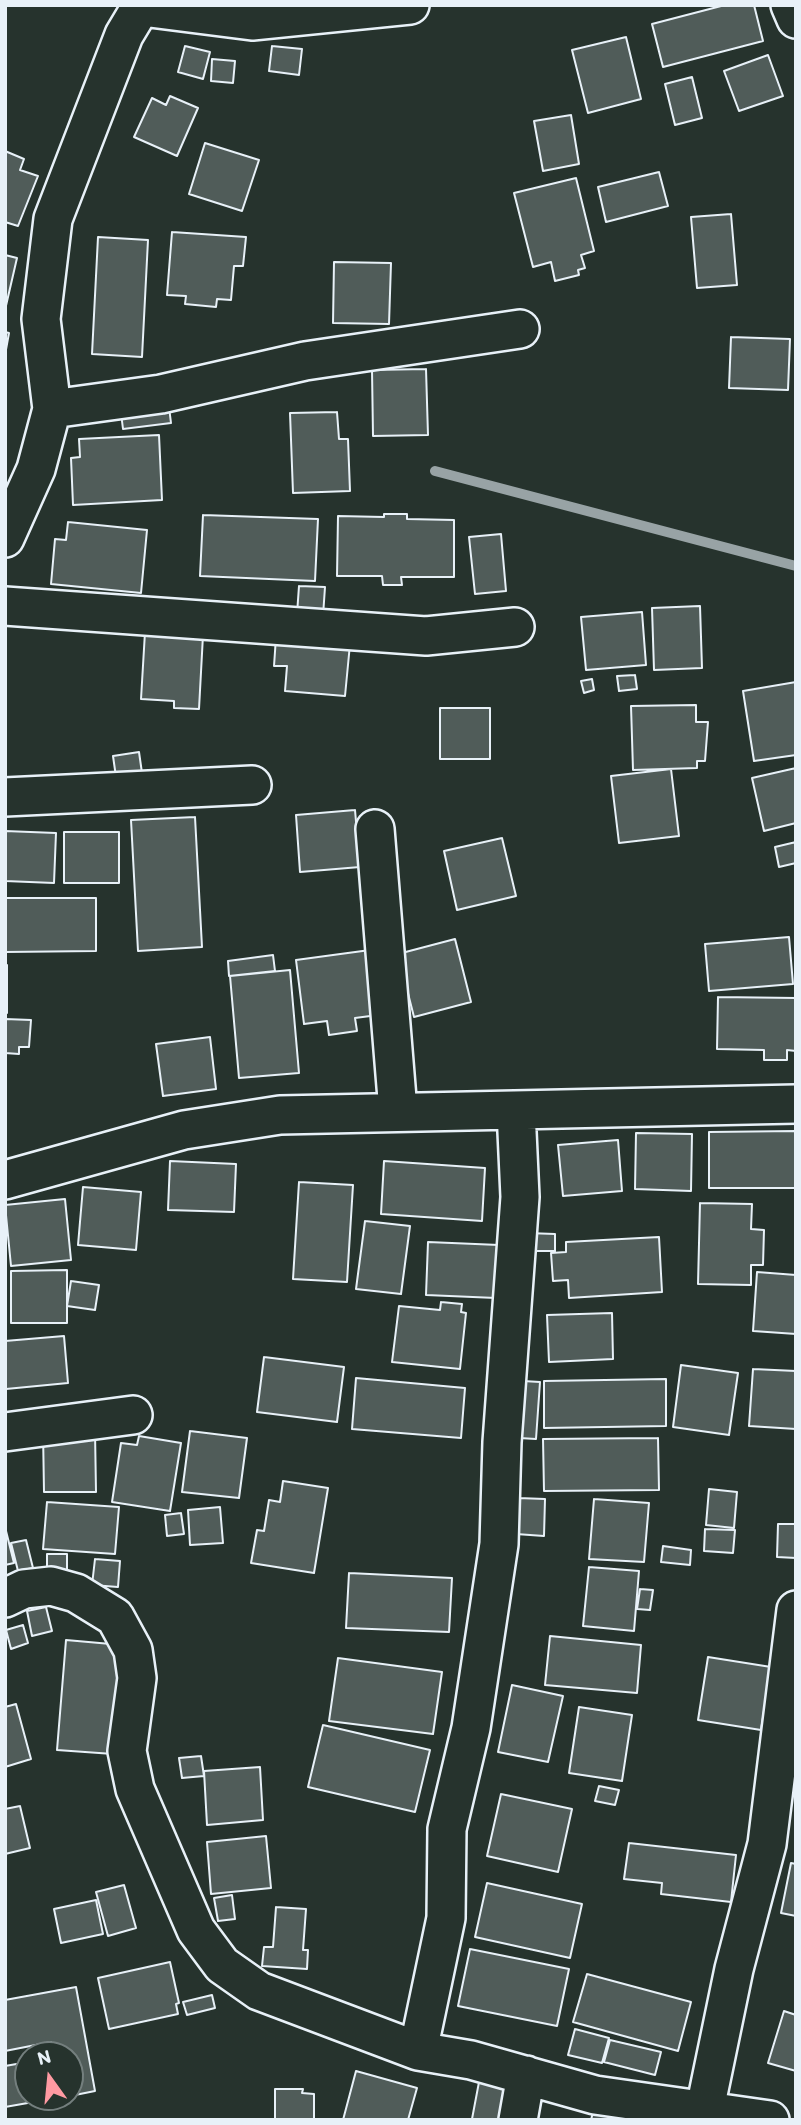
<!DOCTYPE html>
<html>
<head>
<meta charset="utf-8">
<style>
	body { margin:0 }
	#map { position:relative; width:801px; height:2125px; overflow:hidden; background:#26332d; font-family:Itim,sans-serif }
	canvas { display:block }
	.frame { position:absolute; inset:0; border:7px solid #e8f1f8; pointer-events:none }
	.north { position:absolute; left:14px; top:2041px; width:70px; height:70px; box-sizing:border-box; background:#26332d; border:2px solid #747f7e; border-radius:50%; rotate:345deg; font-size:19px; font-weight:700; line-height:28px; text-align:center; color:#e8f1f8 }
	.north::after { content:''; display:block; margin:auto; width:24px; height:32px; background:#ff9aa2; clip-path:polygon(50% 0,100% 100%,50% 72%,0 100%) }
</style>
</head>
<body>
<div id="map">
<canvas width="801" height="2125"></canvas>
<div class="frame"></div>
<div class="north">N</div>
</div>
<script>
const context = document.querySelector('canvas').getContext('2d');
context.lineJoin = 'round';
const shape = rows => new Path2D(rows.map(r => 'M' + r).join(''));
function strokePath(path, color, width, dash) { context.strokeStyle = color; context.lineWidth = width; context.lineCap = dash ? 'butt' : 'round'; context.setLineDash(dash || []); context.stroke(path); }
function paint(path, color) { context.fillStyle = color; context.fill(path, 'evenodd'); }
strokePath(shape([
	[435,471,796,566]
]), '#98a3a5', 10);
const building = shape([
	[725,5,754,5,763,41,663,67,652,24,725,5],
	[626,37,641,99,588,113,572,50,626,37],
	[185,46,210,52,203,79,178,72,185,46],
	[272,46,302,49,299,75,269,71,272,46],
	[768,55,783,96,739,111,724,71,768,55],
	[212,59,235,61,233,83,211,81,212,59],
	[692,77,702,118,675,125,665,84,692,77],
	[170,96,198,108,177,156,134,137,152,98,166,105,170,96],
	[571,115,579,164,543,171,534,121,571,115],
	[205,143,259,160,242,211,189,194,205,143],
	[5,151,24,159,20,170,38,176,18,226,5,222,5,151],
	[659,172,668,206,606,222,598,187,659,172],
	[576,178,594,251,581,255,585,268,578,270,579,275,555,281,551,262,533,267,514,193,576,178],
	[731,214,737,285,697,288,691,217,731,214],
	[172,232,246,237,243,266,234,266,231,300,217,299,216,307,185,304,186,296,167,295,172,232],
	[98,237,148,240,142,357,92,354,98,237],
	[5,255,17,258,5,310,5,255],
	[334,262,391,263,389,324,333,323,334,262],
	[5,332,9,333,5,355,5,332],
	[731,337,790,339,788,390,729,388,731,337],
	[426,369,428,435,373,436,372,370,426,369],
	[169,407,171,423,123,429,121,413,169,407],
	[337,412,339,439,348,439,350,491,293,493,290,413,337,412],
	[159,435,162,500,73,505,71,458,80,457,79,439,159,435],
	[384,514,407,514,407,519,454,520,454,577,401,577,402,585,383,585,382,576,337,576,338,516,384,517,384,514],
	[203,515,318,519,315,581,200,576,203,515],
	[68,522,147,530,141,593,51,584,55,539,66,540,68,522],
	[501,534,506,591,475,594,469,537,501,534],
	[299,586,325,587,323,616,297,614,299,586],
	[700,606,702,668,654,670,652,608,700,606],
	[642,612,646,665,586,670,581,617,642,612],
	[145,632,203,635,199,709,174,708,174,701,141,699,145,632],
	[276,637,350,644,345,696,285,691,287,666,274,666,276,637],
	[635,675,637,689,619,691,617,676,635,675],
	[592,679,594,690,584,693,581,681,592,679],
	[796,682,796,755,754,761,743,691,796,682],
	[696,705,696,722,708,722,705,761,697,761,697,768,633,770,631,706,696,705],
	[440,708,490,708,490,759,440,759,440,708],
	[139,752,142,773,116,777,113,756,139,752],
	[796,768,796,823,764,831,752,778,796,768],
	[671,769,679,836,619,843,611,776,671,769],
	[355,810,360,867,300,872,296,815,355,810],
	[195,817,202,947,138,951,131,820,195,817],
	[5,831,56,833,54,883,5,881,5,831],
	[64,832,119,832,119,883,64,883,64,832],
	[502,838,516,896,457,910,444,851,502,838],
	[796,842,796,863,779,867,775,847,796,842],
	[5,898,96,898,96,951,5,952,5,898],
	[789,937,793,984,709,991,705,944,789,937],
	[455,939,471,1002,414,1017,398,954,455,939],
	[370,950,378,1015,355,1018,357,1031,329,1035,327,1021,304,1024,296,960,370,950],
	[273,955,275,971,229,976,228,961,273,955],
	[5,965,7,965,7,1013,5,1013,5,965],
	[290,970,299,1073,239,1078,230,976,290,970],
	[718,997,796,998,796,1051,787,1050,787,1060,764,1060,764,1050,717,1049,718,997],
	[5,1019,31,1020,29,1047,19,1047,19,1054,5,1053,5,1019],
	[210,1037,216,1089,163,1096,156,1044,210,1037],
	[796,1131,796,1188,709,1188,709,1132,796,1131],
	[636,1133,692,1134,691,1191,635,1189,636,1133],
	[618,1140,622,1191,563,1196,558,1145,618,1140],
	[170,1161,236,1164,234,1212,168,1210,170,1161],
	[384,1161,485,1168,482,1221,381,1214,384,1161],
	[299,1182,353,1185,347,1282,293,1279,299,1182],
	[83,1187,141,1192,136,1250,78,1245,83,1187],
	[65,1199,71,1260,11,1266,5,1205,65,1199],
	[700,1203,752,1204,751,1229,764,1230,763,1265,751,1265,751,1285,698,1284,700,1203],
	[365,1221,410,1226,401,1294,356,1289,365,1221],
	[527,1233,555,1234,555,1251,527,1251,527,1233],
	[659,1237,662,1292,569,1298,568,1280,553,1281,551,1253,566,1252,566,1242,659,1237],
	[428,1242,499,1245,496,1298,426,1295,428,1242],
	[67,1270,67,1323,11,1323,11,1271,67,1270],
	[757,1272,796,1275,796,1334,753,1331,757,1272],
	[71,1281,99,1285,95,1310,67,1306,71,1281],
	[441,1302,462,1304,461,1312,466,1313,460,1369,392,1362,399,1306,440,1310,441,1302],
	[612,1313,613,1359,549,1362,547,1315,612,1313],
	[64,1336,68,1383,6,1389,5,1341,64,1336],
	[264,1357,344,1367,337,1422,257,1412,264,1357],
	[681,1365,738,1373,729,1435,673,1427,681,1365],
	[753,1369,796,1371,796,1429,749,1426,753,1369],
	[356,1378,465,1388,461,1438,352,1429,356,1378],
	[666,1379,666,1426,544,1428,544,1381,666,1379],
	[523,1381,540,1382,536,1439,519,1438,523,1381],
	[43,1431,95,1431,96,1492,44,1492,43,1431],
	[190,1431,247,1438,239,1498,182,1492,190,1431],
	[139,1436,181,1443,170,1511,112,1502,121,1443,137,1445,139,1436],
	[658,1438,659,1490,544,1491,543,1439,658,1438],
	[283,1481,328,1488,314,1573,251,1563,257,1530,264,1531,269,1500,280,1502,283,1481],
	[709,1489,737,1492,734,1528,706,1525,709,1489],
	[518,1498,545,1499,544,1536,516,1534,518,1498],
	[594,1499,649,1503,644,1562,589,1559,594,1499],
	[47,1502,119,1507,115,1554,43,1549,47,1502],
	[220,1507,223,1543,190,1545,188,1510,220,1507],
	[181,1513,184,1534,167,1536,165,1515,181,1513],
	[778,1524,796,1524,796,1558,777,1557,778,1524],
	[5,1527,14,1563,5,1565,5,1527],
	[705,1529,735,1530,733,1553,704,1551,705,1529],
	[26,1540,33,1568,18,1571,11,1543,26,1540],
	[663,1546,691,1550,690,1565,661,1562,663,1546],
	[47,1554,67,1554,67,1572,47,1572,47,1554],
	[95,1559,120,1561,118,1587,92,1585,95,1559],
	[589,1567,639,1571,634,1631,583,1626,589,1567],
	[349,1573,452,1578,449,1632,346,1628,349,1573],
	[640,1589,653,1590,650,1610,637,1609,640,1589],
	[46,1607,52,1631,32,1636,27,1611,46,1607],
	[23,1625,28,1643,11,1649,6,1630,23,1625],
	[550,1636,641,1645,637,1693,545,1685,550,1636],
	[66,1640,122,1645,113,1754,57,1750,66,1640],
	[708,1657,771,1667,761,1730,698,1720,708,1657],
	[338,1658,442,1672,433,1734,329,1721,338,1658],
	[512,1685,563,1696,548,1762,498,1752,512,1685],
	[16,1704,31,1759,5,1767,5,1707,16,1704],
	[579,1707,632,1715,622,1781,569,1773,579,1707],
	[323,1725,430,1750,415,1812,308,1787,323,1725],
	[201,1756,204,1776,182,1778,179,1758,201,1756],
	[260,1767,263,1820,207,1825,204,1771,260,1767],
	[599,1786,619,1790,615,1805,595,1801,599,1786],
	[501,1794,572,1809,558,1872,487,1856,501,1794],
	[20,1806,30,1848,5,1854,5,1809,20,1806],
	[266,1836,271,1888,211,1894,207,1842,266,1836],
	[629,1843,736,1855,731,1902,661,1894,662,1883,624,1879,629,1843],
	[791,1863,796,1864,796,1916,781,1913,791,1863],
	[487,1883,582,1904,570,1958,475,1937,487,1883],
	[124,1885,136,1928,108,1936,96,1892,124,1885],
	[232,1895,235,1919,218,1921,214,1898,232,1895],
	[96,1900,103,1934,61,1943,54,1909,96,1900],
	[276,1907,306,1909,303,1950,308,1950,307,1969,262,1966,264,1947,273,1947,276,1907],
	[470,1949,569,1969,557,2026,458,2006,470,1949],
	[170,1962,179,2003,176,2004,178,2014,109,2029,98,1978,170,1962],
	[587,1974,691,2002,678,2051,573,2022,587,1974],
	[76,1987,95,2091,70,2096,70,2055,53,2055,51,2042,5,2051,5,2000,76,1987],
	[212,1995,215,2008,187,2015,183,2002,212,1995],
	[784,2011,796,2015,796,2071,768,2063,784,2011],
	[575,2029,609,2038,602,2063,568,2055,575,2029],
	[610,2040,661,2052,655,2075,604,2062,610,2040],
	[28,2062,28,2097,62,2097,5,2107,5,2066,28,2062],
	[356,2071,417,2088,408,2120,343,2120,356,2071],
	[479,2082,505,2087,499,2120,472,2119,479,2082],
	[275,2089,303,2089,302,2093,314,2094,314,2120,275,2120,275,2089],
	[593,2112,623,2120,591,2120,593,2112]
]);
paint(building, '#505c59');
strokePath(building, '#e8f1f8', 2);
const street = shape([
	[790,5,796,19],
	[142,7,252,21,410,5],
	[52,409,161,394,305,361,520,329],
	[5,538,36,469,52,409,41,319,53,219,124,35,142,5],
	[5,606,426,636,515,627],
	[5,797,252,785],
	[375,829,398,1111],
	[5,1180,184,1130,280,1115,796,1104],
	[5,1432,133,1415],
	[5,1598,24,1589,51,1586,76,1593,115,1617,133,1650,137,1678,127,1751,135,1789,196,1930,222,1965,259,1991,418,2051,471,2060,595,2095,770,2120],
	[418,2051,446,1918,447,1829,471,1728,499,1544,502,1442,520,1197,516,1110],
	[705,2109,734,1969,767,1844,796,1610],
	[518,2120,526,2075]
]);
strokePath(street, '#e8f1f8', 42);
strokePath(street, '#26332d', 37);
</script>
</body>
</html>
